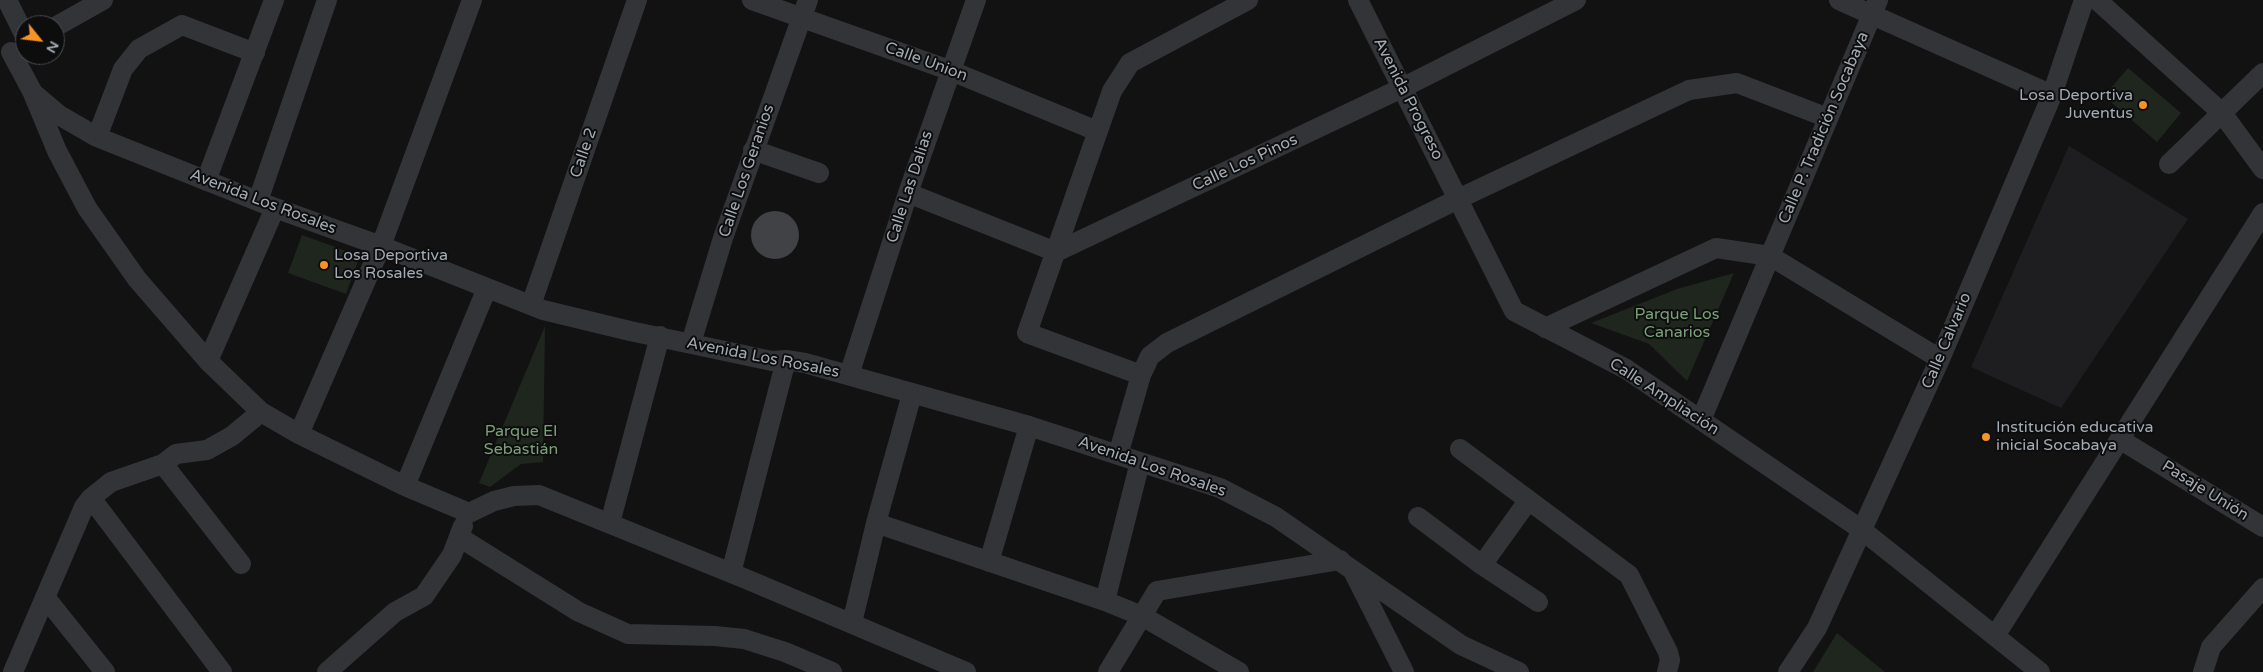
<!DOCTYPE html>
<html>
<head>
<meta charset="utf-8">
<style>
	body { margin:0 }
	#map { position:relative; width:2263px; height:672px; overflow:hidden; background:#121213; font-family:"Varela Round",sans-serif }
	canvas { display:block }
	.north { position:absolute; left:15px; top:15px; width:50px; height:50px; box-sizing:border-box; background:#0d0d0e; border:1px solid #494c50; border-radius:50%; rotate:119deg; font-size:14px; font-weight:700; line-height:20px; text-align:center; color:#a3abb4 }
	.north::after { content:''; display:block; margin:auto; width:18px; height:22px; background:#f59329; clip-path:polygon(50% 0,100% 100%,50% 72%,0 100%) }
</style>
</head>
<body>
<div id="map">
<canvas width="2263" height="672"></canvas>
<div class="north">N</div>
</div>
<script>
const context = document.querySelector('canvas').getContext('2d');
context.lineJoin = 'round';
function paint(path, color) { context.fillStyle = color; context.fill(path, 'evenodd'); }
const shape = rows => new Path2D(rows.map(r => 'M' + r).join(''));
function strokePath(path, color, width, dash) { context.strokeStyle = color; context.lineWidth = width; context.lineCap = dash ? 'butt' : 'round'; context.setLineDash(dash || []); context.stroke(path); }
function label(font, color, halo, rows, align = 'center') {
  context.font = font + ' "Varela Round",sans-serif'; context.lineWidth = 4; context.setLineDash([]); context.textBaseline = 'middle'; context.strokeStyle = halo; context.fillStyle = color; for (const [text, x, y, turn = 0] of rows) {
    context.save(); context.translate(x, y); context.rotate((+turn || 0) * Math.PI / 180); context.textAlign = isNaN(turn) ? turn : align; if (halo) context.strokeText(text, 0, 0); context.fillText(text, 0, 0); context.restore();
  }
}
paint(shape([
	[2069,146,2188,219,2061,408,1971,367]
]), '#1e1e20');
paint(shape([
	[2128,68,2181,113,2157,142,2104,96],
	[302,235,360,256,346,294,288,273],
	[1734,273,1687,381,1649,344,1591,323,1677,289],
	[545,326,543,462,521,464,490,487,479,483],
	[1837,633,1885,672,1813,672]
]), '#1e261e');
paint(shape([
	'751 235a24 24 0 1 1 48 0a24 24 0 1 1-48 0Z'
]), '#414246');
strokePath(shape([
	[7,0,25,36],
	[752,0,949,70,1097,131],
	[1358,0,1514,311,1626,369,1862,530,2040,672],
	[1839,0,2052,95],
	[2097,0,2222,113,2263,169],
	[55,27,103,0],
	[11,52,33,93,59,115,97,137,275,208,381,246,543,310,630,331,772,361,786,360,805,363,1029,426,1220,488,1276,517,1461,645,1519,672],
	[34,96,57,151,87,208,137,279,208,361,261,412,299,434,405,486,469,513,494,501,514,496,539,495,746,579,966,672],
	[97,137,123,69,139,49,182,25,255,53],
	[753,150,819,173],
	[2169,164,2263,73],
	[206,181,274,0],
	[908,193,1056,252,1402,88,1576,0],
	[258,201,327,0],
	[531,305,637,0],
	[1545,328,1716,248,1770,256,1940,359],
	[691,343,723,238,808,0],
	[208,361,275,208],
	[849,375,908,193,976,0],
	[1141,375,1027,333,1112,91,1130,63,1248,0],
	[1701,420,1878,0],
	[299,434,381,246,472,0],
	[2121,440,2263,527],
	[1460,449,1629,575,1668,652,1670,660,1667,672],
	[1118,455,1141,375,1150,356,1167,343,1458,199,1689,90,1737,83,1828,118],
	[163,464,241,564],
	[405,486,487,288],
	[91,498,222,672],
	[1418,517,1482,565,1538,602],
	[610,523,660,336],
	[876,523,1105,601,1142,616,1239,672],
	[459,537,579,612,628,634,715,636,744,639,785,652,832,672],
	[989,562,1029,426],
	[1482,565,1528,501],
	[1353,571,1404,672],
	[731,573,786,360],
	[45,597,105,672],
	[1105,601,1140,462],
	[852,623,876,523,912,394],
	[1995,636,2263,213],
	[13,672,84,507,91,498,111,482,163,464,176,454,207,450,232,436,261,412],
	[327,672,395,612,424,596,452,555,463,526],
	[1108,672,1157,591,1340,560],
	[1788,672,1817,628,1940,359,2052,95,2084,0],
	[2203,672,2211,647,2263,588]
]), '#333438', 20);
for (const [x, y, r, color] of [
	[2143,105,5,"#f59329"],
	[324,265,5,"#f59329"],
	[1986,437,5,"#f59329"]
]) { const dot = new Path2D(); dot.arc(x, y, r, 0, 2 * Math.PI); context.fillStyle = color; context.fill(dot); strokePath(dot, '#0d0d0e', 2); }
label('16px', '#a3abb4', '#0d0d0e', [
	["Calle Union",926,62,20],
	["Avenida Progreso",1408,99,63],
	["Calle P. Tradición Socabaya",1824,128,-67],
	["Calle 2",584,153,-71],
	["Calle Los Pinos",1245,163,-25],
	["Calle Los Geranios",747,171,-71],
	["Calle Las Dalias",910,187,-72],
	["Avenida Los Rosales",263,202,21],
	["Calle Calvario",1947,341,-67],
	["Avenida Los Rosales",763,358,11],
	["Calle Ampliación",1664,397,33],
	["Avenida Los Rosales",1152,467,19],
	["Pasaje Unión",2205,491,32]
]);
label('16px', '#a3abb4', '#0d0d0e', [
	["Losa Deportiva",2133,96,"right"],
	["Juventus",2133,114,"right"],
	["Losa Deportiva",334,256],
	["Los Rosales",334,274],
	["Institución educativa",1996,428],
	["inicial Socabaya",1996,446]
], 'left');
label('16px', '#7ca079', '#0d0d0e', [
	["Parque Los",1677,315],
	["Canarios",1677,333],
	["Parque El",521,432],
	["Sebastián",521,450]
]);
</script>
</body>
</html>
